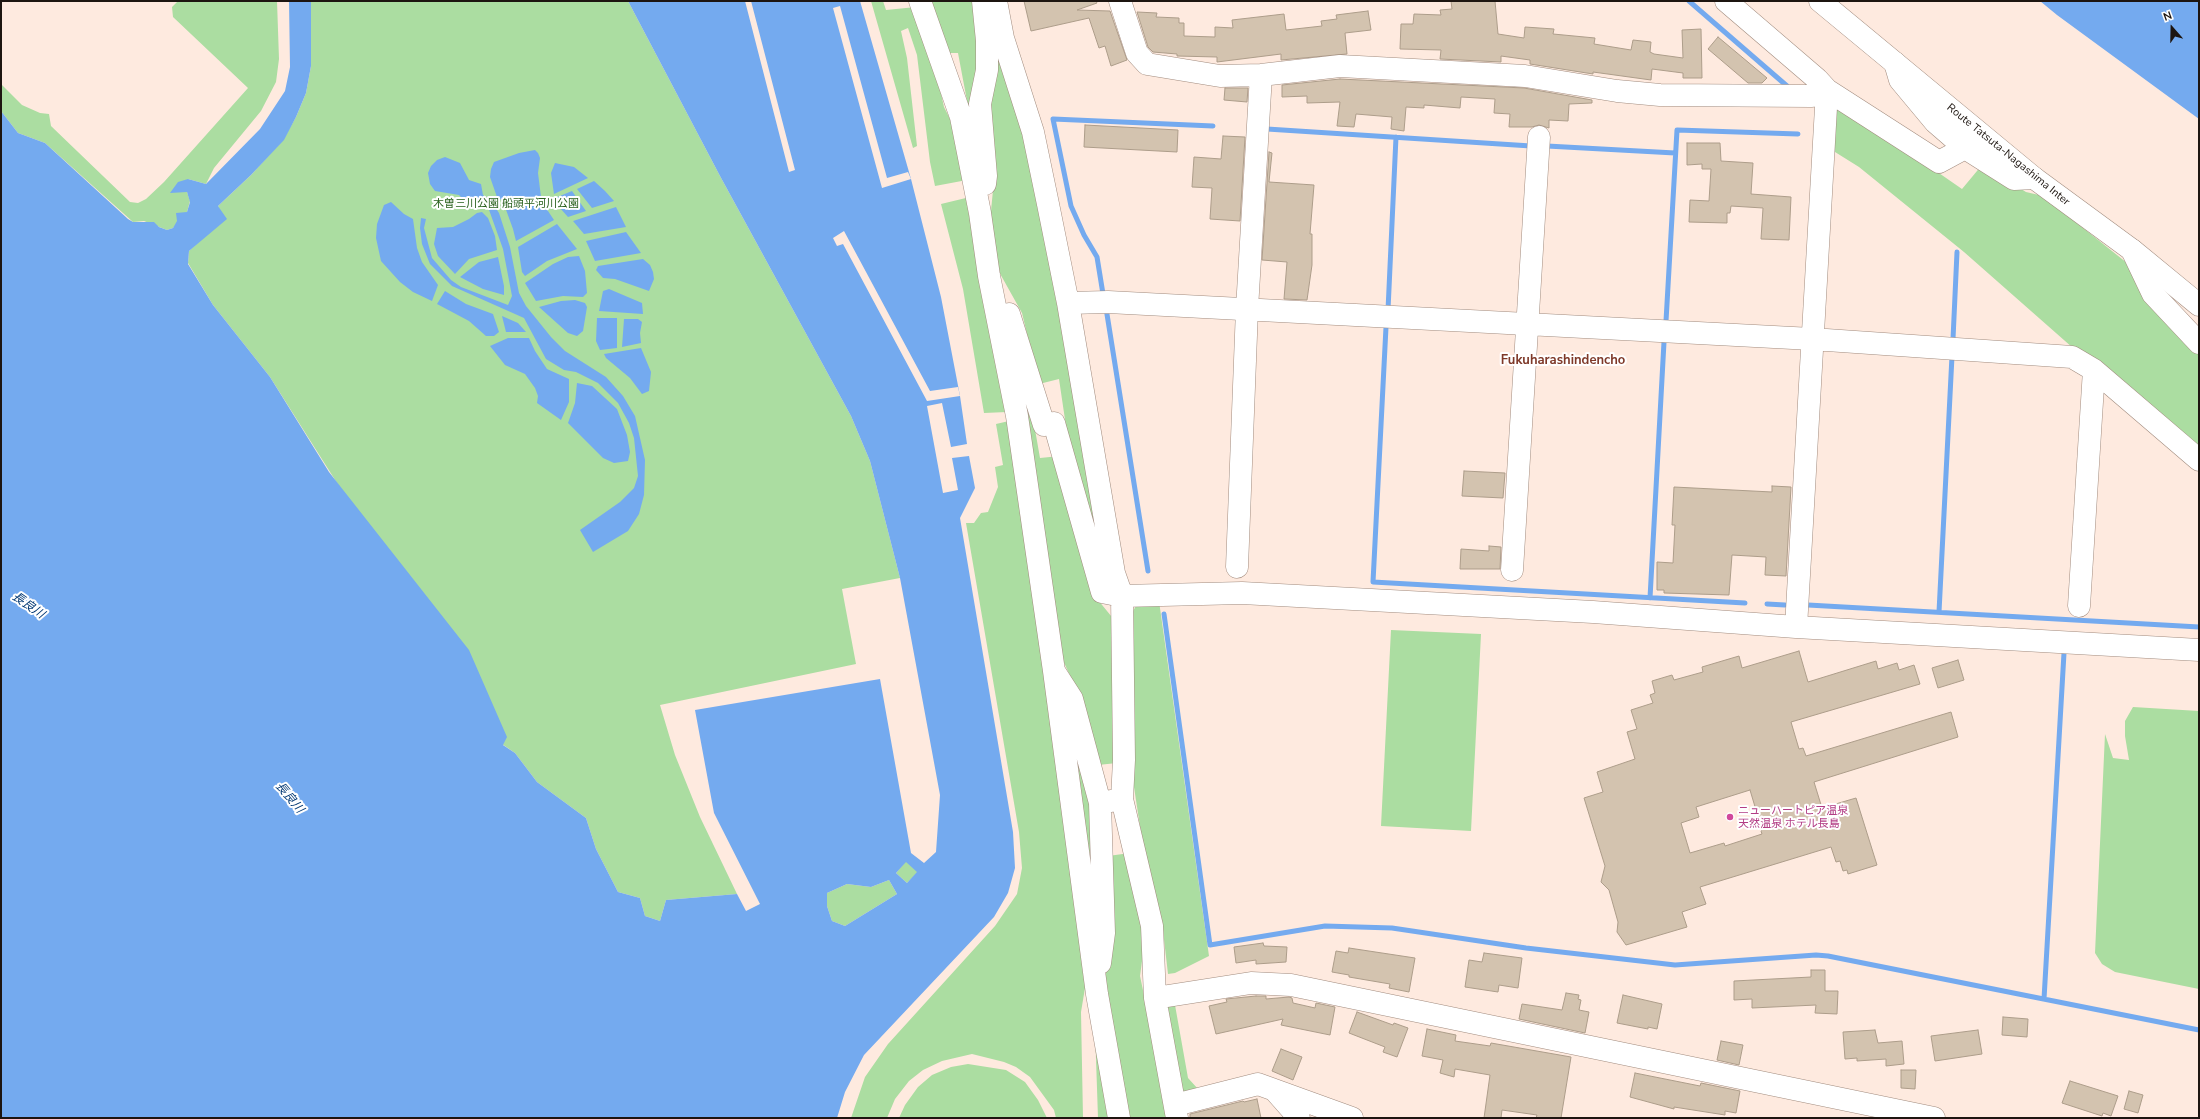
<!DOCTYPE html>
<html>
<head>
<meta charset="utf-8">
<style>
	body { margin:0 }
	#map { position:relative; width:2200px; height:1119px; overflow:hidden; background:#feeadf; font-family:"Nunito Sans",sans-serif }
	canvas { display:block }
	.frame { position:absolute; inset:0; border:2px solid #1d1510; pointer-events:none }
	.north { position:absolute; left:2152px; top:8px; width:40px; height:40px; -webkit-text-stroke:3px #fff; paint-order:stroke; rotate:340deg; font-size:11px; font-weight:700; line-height:16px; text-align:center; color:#1d1510 }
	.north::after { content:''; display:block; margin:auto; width:14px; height:18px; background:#1d1510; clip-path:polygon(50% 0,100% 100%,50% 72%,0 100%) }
</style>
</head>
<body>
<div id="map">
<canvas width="2200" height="1119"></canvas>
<div class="frame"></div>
<div class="north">N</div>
</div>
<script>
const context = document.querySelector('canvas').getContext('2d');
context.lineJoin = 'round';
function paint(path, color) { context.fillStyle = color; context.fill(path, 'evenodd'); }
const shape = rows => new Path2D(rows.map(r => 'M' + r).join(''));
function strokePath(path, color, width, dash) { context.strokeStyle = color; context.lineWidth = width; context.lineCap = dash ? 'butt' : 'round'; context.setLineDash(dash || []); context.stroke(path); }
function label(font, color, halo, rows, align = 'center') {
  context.font = font + ' "Nunito Sans","Noto Sans JP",sans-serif'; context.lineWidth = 4; context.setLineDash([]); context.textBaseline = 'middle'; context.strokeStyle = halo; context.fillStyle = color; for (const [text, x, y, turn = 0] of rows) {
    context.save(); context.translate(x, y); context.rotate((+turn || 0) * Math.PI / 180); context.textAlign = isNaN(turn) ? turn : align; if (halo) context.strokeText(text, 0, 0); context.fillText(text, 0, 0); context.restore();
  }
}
paint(shape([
	[178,1,277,1,279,59,276,82,261,111,214,168,206,184,188,179,187,192,190,201,187,212,173,228,167,230,144,221,133,222,45,143,18,133,1,111,1,84,22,105,40,113,49,114,51,126,130,202,138,203,146,199,164,182,248,88,173,17,172,7],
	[311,1,628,1,720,176,851,416,870,461,900,578,842,589,856,664,660,705,675,755,700,817,737,894,666,900,660,921,645,916,640,898,618,892,596,849,586,818,537,782,515,753,502,744,270,377,213,305,188,263,189,251,206,235,220,211,218,206,251,175,283,140,296,117,306,93,311,66],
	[871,1,883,1,886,10,916,7,933,57,944,107,960,139,967,180,935,186,930,162,917,55,908,28,901,31,907,58,917,146,913,148],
	[926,1,979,1,980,170,958,53,944,53],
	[993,36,1025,133,1111,588,1071,460,1059,379,1039,384,1022,313,998,270,990,221,994,180,987,103],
	[1842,106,1962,189,1982,165,2026,192,2043,196,2127,263,2199,351,2199,453,2073,348,1964,252,1859,167,1827,147,1834,108],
	[970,197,1007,412,984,413,963,289,941,204],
	[1010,329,1026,378,1040,458,1060,456,1098,600,1116,622,1117,763,1098,765,1079,695,1060,654],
	[1009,421,1087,976,1081,1012,1083,1118,1056,1118,1054,1110,1030,1077,1016,1067,1004,1062,972,1054,942,1061,923,1070,909,1081,895,1099,887,1118,851,1118,865,1077,888,1044,995,926,1017,894,1022,868,1019,832,966,523,974,523,981,513,988,512,998,487,995,467,1003,465,996,424],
	[1159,601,1209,956,1175,973,1168,974,1162,922,1145,859,1130,761,1130,616,1136,606],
	[1391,630,1481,634,1471,831,1381,826],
	[2133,707,2199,711,2199,989,2115,972,2102,964,2095,953,2105,734,2113,758,2129,760,2125,736,2125,721],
	[1068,709,1092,809,1098,911],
	[1130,853,1147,924,1140,976,1170,1118,1127,1118,1105,980,1111,932,1108,856],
	[906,861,918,872,907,883,896,873],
	[889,880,897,894,845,926,832,921,827,906,827,893,847,884,871,887],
	[1175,1005,1188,1078,1198,1089,1183,1093,1165,1008],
	[1095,1029,1112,1118,1098,1118],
	[968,1064,1006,1070,1025,1082,1038,1100,1047,1118,899,1118,905,1105,918,1087,932,1075,951,1067]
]), '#abdda1');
paint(shape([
	[289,1,311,1,311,66,306,93,296,117,284,140,251,175,218,206,227,219,189,251,188,264,213,305,270,377,329,472,469,650,507,737,503,745,515,753,537,782,586,818,596,849,618,892,640,898,645,916,660,921,666,900,737,894,746,911,760,904,714,813,695,710,880,679,911,853,924,863,936,852,940,795,900,578,870,461,851,416,720,176,628,1,860,1,911,179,941,297,960,396,967,444,951,447,942,403,927,406,943,493,958,490,952,458,969,456,975,488,960,518,1013,832,1015,868,1008,893,994,917,864,1055,845,1092,837,1118,1,1118,1,111,18,133,45,143,128,219,133,222,154,222,159,227,167,230,173,228,177,221,176,213,187,212,190,202,187,192,170,193,178,182,188,179,206,184,260,129,285,91,290,67],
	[906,862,917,872,907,883,896,873],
	[889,880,897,894,845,926,832,921,827,906,827,893,847,884,871,887],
	[2040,1,2199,1,2199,119,2057,15],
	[535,150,538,153,540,158,538,173,541,197,503,201,497,197,490,177,491,169,494,162,519,153],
	[445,157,460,163,469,180,481,184,483,195,491,201,499,213,510,247,519,293,526,306,551,337,565,351,606,377,623,396,635,416,645,460,644,495,639,514,628,531,593,552,580,530,620,502,634,488,638,476,634,438,629,423,618,403,598,383,576,372,564,370,546,359,524,318,452,286,430,264,422,244,420,228,421,218,426,219,424,228,432,258,451,280,461,287,508,305,512,296,503,249,488,207,480,201,471,203,466,202,459,195,435,191,430,184,428,173,431,166,437,160],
	[555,163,574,167,588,178,554,194,551,173],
	[594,181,605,191,614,201,592,208,577,189],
	[572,191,586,211,568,217,560,208,555,198],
	[391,202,404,214,413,219,417,248,422,262,438,285,432,301,413,292,400,282,381,261,376,238,377,224,384,205],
	[542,202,554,220,516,241,513,229,505,207],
	[616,207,626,227,584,234,573,221],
	[482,212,488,218,495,236,497,250,469,259,455,274,438,256,434,244,437,228,453,227,469,219,477,213],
	[557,224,577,249,547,261,525,276,522,272,518,247],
	[626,232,641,253,595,261,586,241],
	[579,256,585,271,587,293,583,297,563,296,536,301,525,283,553,264,568,257],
	[498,257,504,286,504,295,483,289,460,277,479,262],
	[643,259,650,265,653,272,654,279,649,291,615,279,603,278,596,270,598,266],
	[609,289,642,303,643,314,599,311,603,291],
	[445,291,466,304,493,314,499,332,494,336,486,336,469,321,437,304],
	[575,300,585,303,587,307,583,331,577,336,568,333,539,307,561,301],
	[502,316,518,323,526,332,506,332],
	[597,318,617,318,617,348,600,350,596,341],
	[624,319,638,319,642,322,640,333,641,343,622,347],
	[508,338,529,338,535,351,547,369,569,379,569,402,561,420,537,403,538,396,535,388,525,374,505,365,490,346],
	[641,348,651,372,649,391,642,394,630,378,606,358,604,354],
	[577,383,592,386,617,409,627,435,630,452,628,461,614,463,603,458,568,423,575,403]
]), '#74aaef');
paint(shape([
	[745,1,751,1,795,170,789,172],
	[840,6,887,178,908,172,911,179,882,188,833,8],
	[844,231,930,391,958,387,960,396,927,401,843,244,837,246,833,238]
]), '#feeadf');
strokePath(shape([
	[1689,1,1787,86],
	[1267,129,1531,146],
	[1547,146,1675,153],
	[1103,294,1097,257,1084,235,1071,206,1053,119,1213,126],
	[1106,308,1148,571],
	[1388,310,1396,137],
	[1666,321,1677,130,1798,134],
	[1386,327,1373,582,1745,603],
	[1953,339,1957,252],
	[1650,598,1664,342],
	[1767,604,1785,605],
	[1808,605,2199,627],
	[1939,612,1952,356],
	[1164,614,1210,945,1325,926,1392,928,1526,948,1675,965,1816,955,1828,956,2199,1030],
	[2044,999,2064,653]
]), '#74aaef', 5);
const building = shape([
	[1024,1,1096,1,1097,3,1077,10,1110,11,1127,60,1111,66,1105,46,1099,48,1089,18,1031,31,1024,1],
	[1451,1,1495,1,1498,34,1524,38,1525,27,1554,29,1553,34,1595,38,1594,44,1631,50,1633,40,1651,42,1650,52,1654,54,1683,58,1682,30,1701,29,1702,78,1683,78,1683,73,1652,69,1651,80,1593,72,1593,74,1530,64,1530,60,1501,56,1501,62,1440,59,1441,50,1400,49,1401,24,1413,24,1414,14,1441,15,1440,10,1452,9,1451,1],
	[1368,11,1371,30,1345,33,1347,54,1281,60,1281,54,1217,62,1217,57,1177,56,1177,54,1153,52,1148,47,1137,12,1157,13,1156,17,1179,18,1179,23,1184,23,1184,36,1215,37,1215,27,1233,28,1232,20,1284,14,1286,30,1322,26,1321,21,1337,19,1336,15,1368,11],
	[1718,37,1767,78,1762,83,1748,83,1708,49,1718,37],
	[1340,79,1524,88,1592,100,1592,103,1569,104,1568,121,1549,120,1549,128,1539,125,1532,127,1509,127,1510,114,1494,113,1495,99,1461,97,1460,108,1424,105,1424,108,1406,107,1404,131,1391,129,1392,117,1356,114,1354,127,1337,126,1340,102,1307,103,1307,96,1282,97,1282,85,1340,79],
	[1225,88,1248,88,1247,102,1224,100,1225,88],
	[1085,125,1178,130,1177,152,1084,147,1085,125],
	[1223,136,1245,137,1240,221,1210,219,1212,188,1192,187,1194,157,1221,159,1223,136],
	[1687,143,1720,143,1721,161,1753,163,1751,194,1791,197,1789,240,1761,239,1763,208,1731,206,1730,213,1727,213,1727,223,1689,222,1690,200,1709,201,1711,169,1702,169,1702,164,1687,165,1687,143],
	[1269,152,1272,153,1269,182,1314,185,1310,234,1312,234,1312,265,1307,300,1284,299,1287,262,1262,260,1269,152],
	[1464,471,1505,473,1503,498,1462,496,1464,471],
	[1772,486,1791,487,1786,576,1765,575,1766,557,1732,555,1729,595,1664,593,1664,590,1657,590,1657,562,1673,563,1675,525,1672,525,1674,487,1772,492,1772,486],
	[1489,546,1501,547,1500,569,1460,569,1461,549,1489,551,1489,546],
	[1799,651,1808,682,1876,661,1878,669,1897,663,1899,670,1914,665,1920,684,1791,722,1799,749,1803,748,1806,756,1951,712,1958,737,1814,782,1822,808,1856,798,1877,865,1848,874,1847,870,1843,871,1840,861,1836,862,1831,847,1700,887,1706,904,1682,912,1687,927,1626,945,1617,932,1618,922,1609,890,1601,882,1605,866,1584,798,1603,792,1597,772,1635,759,1627,732,1637,729,1631,710,1653,703,1650,695,1655,693,1652,681,1672,675,1674,680,1703,672,1702,667,1739,656,1742,668,1799,651],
	[1750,790,1762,830,1761,831,1762,834,1725,846,1724,843,1690,853,1681,823,1699,817,1696,807,1750,790],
	[1958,660,1964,680,1938,688,1932,668,1958,660],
	[1263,943,1264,946,1287,947,1286,962,1256,964,1256,960,1236,963,1234,947,1263,943],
	[1349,948,1415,958,1409,992,1389,988,1390,984,1349,977,1349,975,1332,972,1336,951,1348,953,1349,948],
	[1484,953,1522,958,1518,988,1499,985,1498,992,1465,987,1469,960,1482,962,1484,953],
	[1811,970,1825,970,1825,991,1838,991,1837,1014,1815,1013,1816,1005,1752,1008,1752,999,1734,1000,1734,981,1811,977,1811,970],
	[1566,993,1579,995,1578,999,1581,1000,1579,1010,1589,1012,1585,1033,1519,1019,1522,1004,1562,1010,1566,993],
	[1623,995,1662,1004,1657,1029,1648,1027,1648,1029,1617,1023,1623,995],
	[1256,996,1266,996,1266,999,1289,997,1292,998,1293,1003,1315,1008,1316,1003,1335,1007,1330,1035,1281,1025,1283,1019,1216,1034,1209,1006,1227,1002,1226,999,1256,996],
	[1357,1012,1393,1025,1394,1023,1408,1028,1397,1057,1383,1052,1385,1047,1349,1033,1357,1012],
	[2003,1017,2028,1019,2027,1037,2002,1035,2003,1017],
	[1427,1029,1456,1035,1455,1041,1490,1046,1491,1043,1571,1057,1561,1118,1536,1118,1537,1115,1502,1110,1501,1118,1484,1118,1490,1075,1455,1069,1454,1077,1440,1073,1443,1060,1422,1056,1427,1029],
	[1875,1030,1878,1043,1902,1041,1904,1064,1886,1066,1886,1059,1857,1061,1857,1058,1845,1059,1843,1032,1875,1030],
	[1978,1030,1982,1054,1935,1061,1931,1036,1978,1030],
	[1721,1041,1743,1045,1739,1065,1717,1060,1721,1041],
	[1281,1049,1302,1057,1293,1080,1272,1071,1281,1049],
	[1901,1070,1916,1070,1915,1089,1901,1088,1901,1070],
	[1635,1073,1700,1086,1701,1083,1740,1091,1736,1113,1725,1111,1725,1115,1674,1107,1674,1109,1630,1097,1635,1073],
	[2070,1081,2118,1096,2111,1116,2103,1113,2102,1116,2062,1103,2070,1081],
	[2129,1091,2143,1095,2138,1113,2124,1109,2129,1091],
	[1257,1099,1261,1118,1190,1118,1190,1114,1243,1101,1244,1102,1257,1099]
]);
paint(building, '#d3c3af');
strokePath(building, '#ad9d8a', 1);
const minor = shape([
	[920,1,961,117,980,213,989,276,1017,416,1054,671,1097,994,1119,1118],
	[983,1,987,41,987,70,980,104,986,176,985,184],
	[996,1,1003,38,1033,132,1048,204,1068,303,1114,573,1122,596,1102,592,1054,423,1044,425,1009,314],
	[1120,1,1137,53,1147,64,1220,76,1261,75,1340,66,1525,76,1617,91,1660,95,1812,96,1827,90],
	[1726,1,1817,79,1827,90,1939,162,1965,148,2014,179,2034,178],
	[1895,63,1900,80,1935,122,1965,148],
	[2132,250,2153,294,2199,343],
	[1068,303,1108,302,1812,339,2072,357,2094,370,2199,460],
	[1237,567,1247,309,1261,75],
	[1512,570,1539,137],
	[2079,606,2094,370],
	[1796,627,1827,90],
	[1054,671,1072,699,1100,803,1122,799,1124,760,1122,596,1242,593,1593,612,1796,627,2199,650],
	[1122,799,1152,926,1155,998,1177,1118],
	[1100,803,1104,933,1100,963],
	[1155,998,1251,983,1291,985,1934,1118],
	[1276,1092,1299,1118],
	[1175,1105,1258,1084,1352,1118]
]);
const major = shape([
	[1820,1,2034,178,2132,250,2199,305]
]);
strokePath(minor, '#a28c7f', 23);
strokePath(major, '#a28c7f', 23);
strokePath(minor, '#fff', 22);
strokePath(major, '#fff', 22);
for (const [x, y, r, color] of [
	[1730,817,4,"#d1479c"]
]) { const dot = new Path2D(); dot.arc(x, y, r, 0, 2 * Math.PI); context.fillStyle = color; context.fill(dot); strokePath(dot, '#fff', 1.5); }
label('11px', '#1d1510', '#fff', [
	["Route Tatsuta-Nagashima Inter",2008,155,39]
]);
label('11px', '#28601c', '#fff', [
	["木曽三川公園 船頭平河川公園",506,204]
]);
label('11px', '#b23c85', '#fff', [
	["ニューハートピア温泉",1738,811],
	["天然温泉 ホテル長島",1738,824]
], 'left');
label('italic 12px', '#003773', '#fff', [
	["長良川",28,606,35],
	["長良川",289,798,50]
]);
label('bold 13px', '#7e3929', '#fff', [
	["Fukuharashindencho",1563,361]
]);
</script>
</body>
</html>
